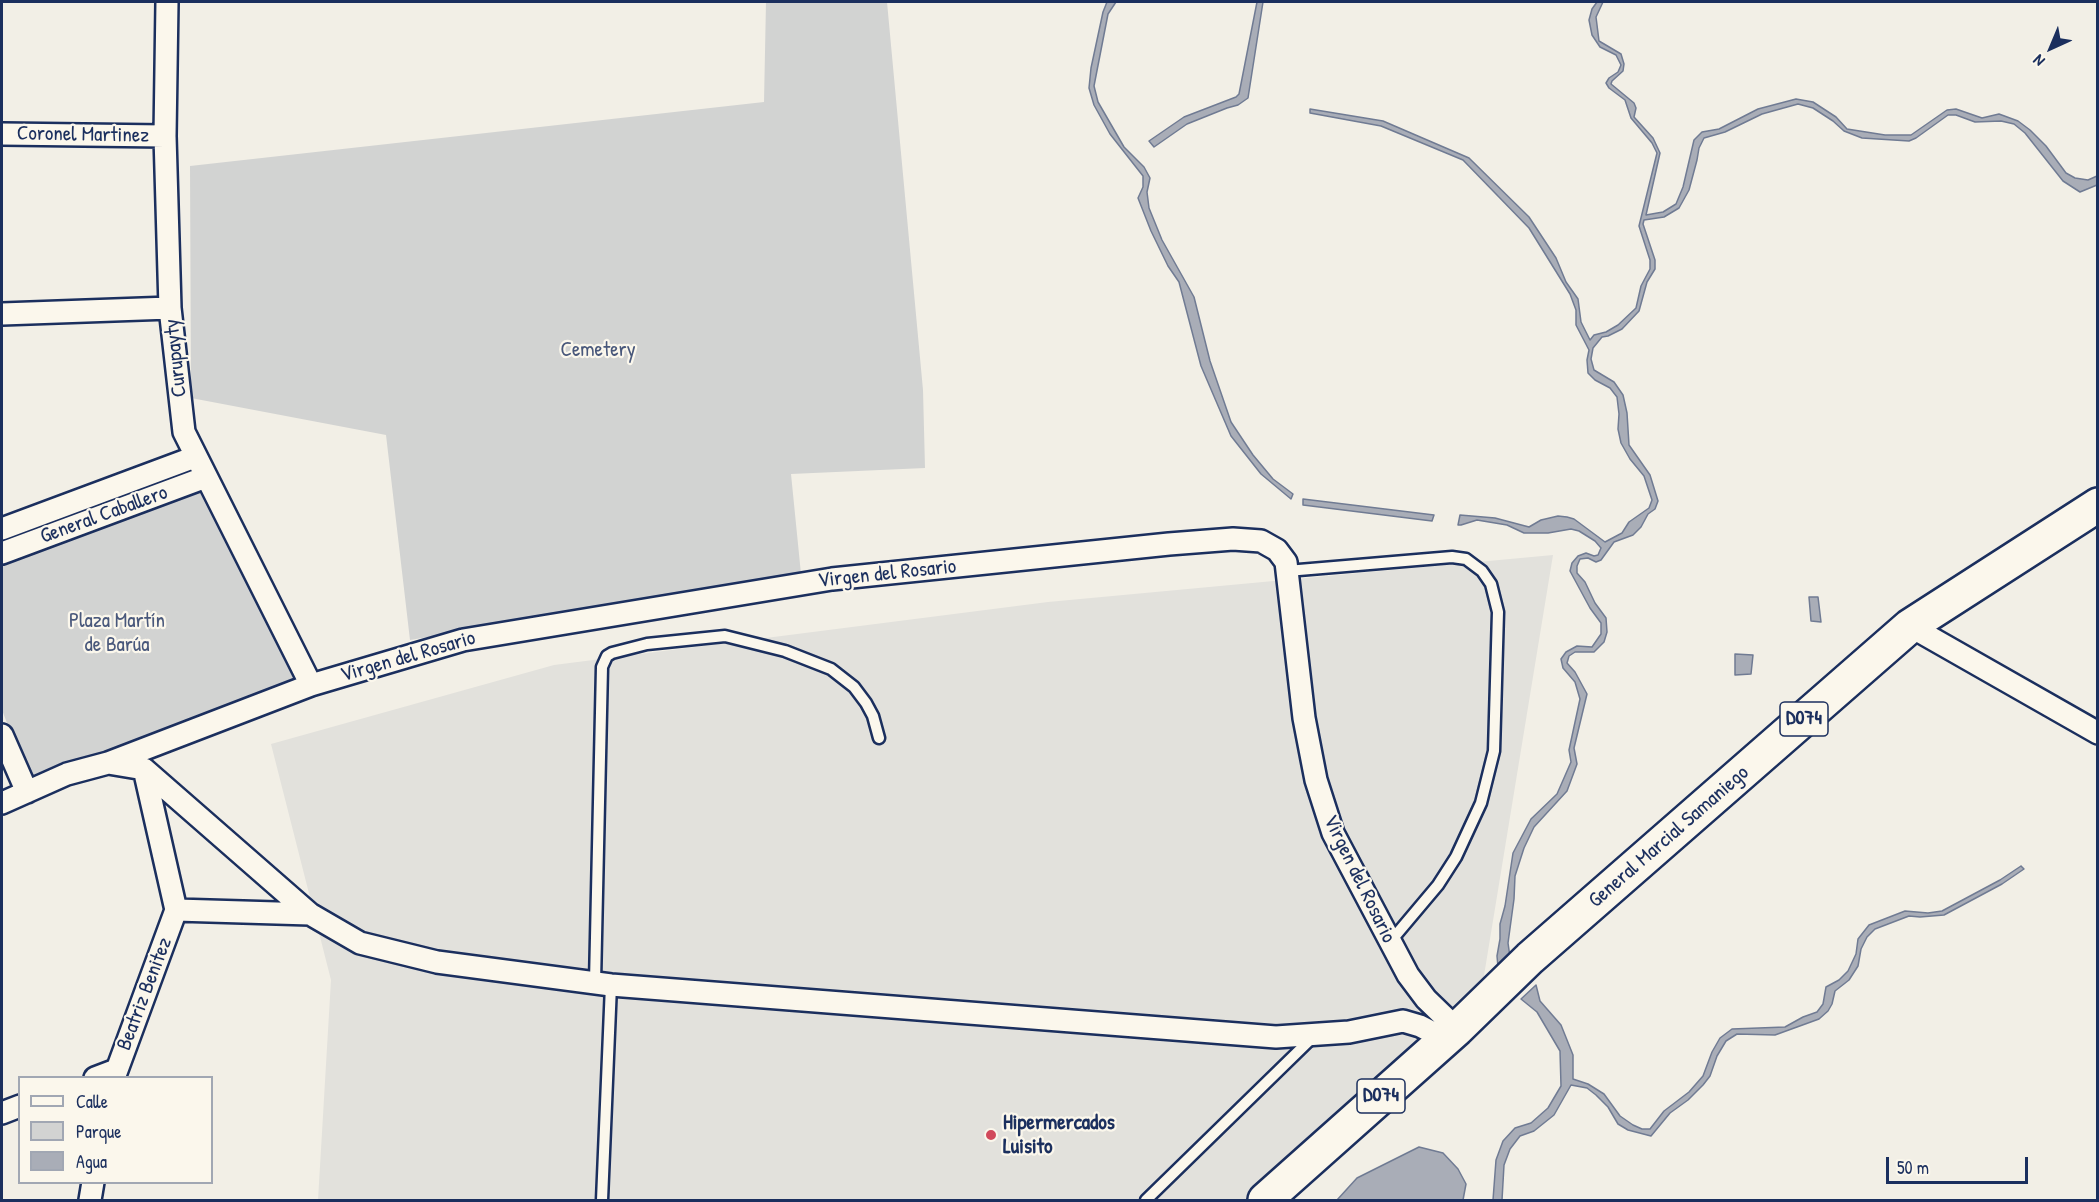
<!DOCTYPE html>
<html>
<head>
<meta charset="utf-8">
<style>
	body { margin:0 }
	#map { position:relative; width:2099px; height:1202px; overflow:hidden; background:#f2efe6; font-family:"Patrick Hand",sans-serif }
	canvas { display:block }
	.frame { position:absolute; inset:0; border:3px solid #1b2f5e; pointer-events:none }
	.legend { position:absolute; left:18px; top:1076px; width:195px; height:108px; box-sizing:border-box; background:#fbf7ec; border:2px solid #a1a7b3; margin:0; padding:8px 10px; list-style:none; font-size:18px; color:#1b2f5e }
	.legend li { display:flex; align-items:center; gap:12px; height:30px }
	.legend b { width:30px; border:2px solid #a1a7b3 }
	.north { position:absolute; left:2021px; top:18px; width:60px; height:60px; -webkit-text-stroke:4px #fbf7ec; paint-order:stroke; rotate:224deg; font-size:16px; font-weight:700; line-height:24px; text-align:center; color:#1b2f5e }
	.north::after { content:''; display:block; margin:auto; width:21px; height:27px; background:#1b2f5e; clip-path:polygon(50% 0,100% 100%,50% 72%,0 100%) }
	.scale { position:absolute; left:1886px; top:1157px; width:142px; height:27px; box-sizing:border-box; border:3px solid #1b2f5e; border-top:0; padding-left:8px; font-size:18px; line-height:21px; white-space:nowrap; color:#1b2f5e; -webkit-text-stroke:4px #fbf7ec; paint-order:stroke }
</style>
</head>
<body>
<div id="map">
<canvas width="2099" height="1202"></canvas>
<div class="frame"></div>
<ul class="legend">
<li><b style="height:8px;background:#fbf7ec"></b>Calle</li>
<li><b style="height:16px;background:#d2d3d2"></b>Parque</li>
<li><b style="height:16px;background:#a9adb7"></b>Agua</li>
</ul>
<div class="north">N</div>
<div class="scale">50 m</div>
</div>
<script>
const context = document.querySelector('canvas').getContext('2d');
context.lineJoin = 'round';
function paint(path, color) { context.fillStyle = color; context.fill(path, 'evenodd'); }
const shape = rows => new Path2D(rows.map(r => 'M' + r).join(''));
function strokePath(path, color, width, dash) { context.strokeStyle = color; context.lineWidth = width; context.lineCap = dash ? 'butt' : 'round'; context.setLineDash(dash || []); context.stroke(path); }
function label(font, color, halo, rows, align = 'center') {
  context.font = font + ' "Patrick Hand",sans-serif'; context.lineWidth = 4.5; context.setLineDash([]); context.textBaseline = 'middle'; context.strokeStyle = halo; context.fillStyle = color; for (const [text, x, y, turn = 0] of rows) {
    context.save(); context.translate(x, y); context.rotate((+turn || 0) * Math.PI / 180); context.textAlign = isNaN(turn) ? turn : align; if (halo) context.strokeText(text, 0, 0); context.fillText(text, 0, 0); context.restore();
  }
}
paint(shape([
	[1553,555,1479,1006,1250,1200,318,1200,331,980,271,744,554,665,1048,602]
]), '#e2e1dc');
paint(shape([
	[766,2,887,2,923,390,925,468,791,474,801,574,410,640,386,435,191,398,190,166,764,102],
	[198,489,307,683,30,783,2,710,2,558]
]), '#d2d3d2');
const water = shape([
	[1107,2,1116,2,1108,14,1094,86,1098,102,1124,147,1144,167,1150,178,1147,192,1149,208,1162,240,1194,297,1210,361,1231,422,1253,455,1273,479,1293,494,1291,499,1261,474,1231,436,1201,366,1179,282,1168,266,1151,231,1138,198,1143,187,1143,176,1110,134,1094,105,1089,88,1091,68,1103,12,1107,2],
	[1257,2,1263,2,1248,98,1238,105,1227,108,1187,124,1154,147,1149,141,1184,117,1236,97,1239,94,1257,2],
	[1597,2,1603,2,1596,17,1599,41,1621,54,1624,64,1623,71,1612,81,1611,84,1634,103,1636,108,1634,117,1653,138,1660,153,1646,215,1663,212,1676,204,1683,187,1694,140,1702,132,1719,129,1758,109,1796,99,1813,102,1836,117,1847,129,1885,135,1911,135,1947,110,1956,109,1982,118,1999,114,2018,121,2030,130,2046,146,2066,173,2075,178,2088,180,2097,176,2097,185,2080,192,2063,181,2025,133,2014,124,2001,121,1975,122,1956,115,1948,115,1916,138,1909,141,1862,138,1844,131,1833,121,1813,108,1798,104,1762,114,1725,132,1704,138,1699,148,1697,160,1689,190,1679,208,1664,217,1644,220,1643,224,1655,260,1655,269,1647,282,1639,311,1622,329,1608,336,1602,337,1593,348,1591,359,1594,370,1614,382,1623,395,1627,413,1629,445,1650,475,1658,501,1655,509,1648,514,1641,527,1633,535,1614,542,1601,560,1596,562,1588,558,1580,559,1577,566,1577,573,1585,582,1595,603,1606,618,1607,632,1604,642,1594,652,1575,652,1569,656,1567,663,1575,672,1587,694,1574,748,1577,764,1567,791,1534,827,1524,848,1515,876,1514,899,1508,943,1510,957,1498,967,1497,956,1500,939,1500,924,1505,906,1513,853,1531,819,1557,794,1571,762,1569,750,1580,699,1575,682,1563,668,1561,659,1566,652,1577,646,1592,647,1601,634,1601,623,1590,608,1570,571,1572,563,1578,556,1586,553,1594,556,1598,555,1601,548,1595,541,1579,531,1571,529,1548,533,1524,533,1507,525,1477,520,1461,525,1458,525,1460,515,1495,518,1529,527,1541,520,1558,516,1567,517,1574,519,1605,542,1622,533,1629,522,1649,508,1652,500,1644,476,1630,459,1621,443,1618,429,1619,414,1617,397,1610,388,1595,380,1588,373,1587,360,1589,350,1576,325,1576,310,1570,294,1529,228,1463,160,1381,126,1310,113,1310,109,1383,121,1469,158,1529,217,1556,258,1566,282,1578,299,1581,322,1590,340,1594,335,1606,332,1618,325,1636,308,1641,286,1650,269,1650,260,1639,226,1657,153,1652,143,1631,118,1625,100,1609,88,1606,83,1609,78,1618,72,1621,65,1616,55,1600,47,1592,35,1589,20,1592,9,1597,2],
	[1303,499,1434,515,1432,521,1303,505,1303,499],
	[1809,597,1818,597,1821,622,1811,621,1809,597],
	[1735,654,1753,655,1751,674,1735,675,1735,654],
	[2021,866,2024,869,2002,884,1944,915,1920,917,1909,916,1875,929,1867,937,1861,949,1858,966,1849,980,1835,991,1832,1004,1828,1011,1819,1019,1775,1035,1737,1034,1726,1041,1717,1056,1710,1076,1703,1085,1688,1100,1670,1113,1651,1136,1628,1130,1618,1124,1608,1107,1596,1095,1587,1088,1571,1085,1554,1115,1534,1131,1520,1136,1510,1149,1504,1165,1502,1200,1493,1200,1496,1160,1503,1141,1515,1128,1531,1123,1548,1108,1561,1086,1560,1051,1537,1012,1521,999,1536,985,1540,1001,1561,1025,1573,1055,1573,1079,1588,1084,1604,1094,1620,1116,1633,1125,1642,1129,1650,1129,1664,1111,1689,1092,1703,1076,1712,1052,1720,1038,1732,1029,1785,1027,1803,1017,1817,1012,1823,1004,1826,987,1839,980,1848,971,1856,954,1858,939,1869,925,1905,911,1928,913,1942,911,2000,880,2021,866],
	[1419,1147,1443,1153,1458,1169,1466,1184,1463,1200,1337,1200,1357,1178,1419,1147]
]);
paint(water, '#a9adb7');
strokePath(water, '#707b93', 1.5);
const lane = shape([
	[1287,571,1452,557,1466,559,1482,571,1491,584,1498,612,1494,751,1481,803,1456,857,1438,885,1390,942],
	[595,982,602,667,607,656,612,653,647,644,725,636,785,651,831,669,854,687,866,703,873,716,879,738],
	[602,1200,611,985],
	[1146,1200,1313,1037]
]);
const street = shape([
	[167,2,165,136,170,308,184,432,311,685],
	[2,134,165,136],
	[2,314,170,308],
	[2,529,195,457],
	[2,553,206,477],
	[1910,626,2098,733],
	[2,735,27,792],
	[108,763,144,769,310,914,360,943,437,962,611,985,1276,1037,1349,1032,1403,1021,1420,1026,1445,1039],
	[144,769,176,910,310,914],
	[2,803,67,774,108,763,311,685,463,640,832,579,1169,544,1233,539,1261,541,1277,550,1286,562,1304,718,1316,780,1333,833,1408,975,1426,999,1457,1029],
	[95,1078,116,1070],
	[114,1078,176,910],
	[2,1113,20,1106],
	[90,1200,93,1182]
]);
const primary = shape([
	[1265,1200,1457,1029,1530,958,1910,626,2098,505]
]);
strokePath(lane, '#1b2f5e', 15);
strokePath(street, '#1b2f5e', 26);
strokePath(primary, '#1b2f5e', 38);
strokePath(lane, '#fbf7ec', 10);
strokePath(street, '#fbf7ec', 21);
strokePath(primary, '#fbf7ec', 33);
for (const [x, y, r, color] of [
	[991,1135,6,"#d1495b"]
]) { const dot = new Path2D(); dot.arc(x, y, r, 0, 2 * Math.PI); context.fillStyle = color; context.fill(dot); strokePath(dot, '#fbf7ec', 2); }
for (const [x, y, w] of [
	[1804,719,48],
	[1381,1096,48]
]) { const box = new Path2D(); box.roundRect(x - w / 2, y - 17, w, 34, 4.5); context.fillStyle = '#fbf7ec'; context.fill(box); strokePath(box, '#1b2f5e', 1.5); }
label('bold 20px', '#1b2f5e', null, [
	["D074",1804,719],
	["D074",1381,1096]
]);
label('21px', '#1b2f5e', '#fbf7ec', [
	["Coronel Martinez",83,135,1],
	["Curupayty",176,358,-96],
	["General Caballero",104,515,-20],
	["Virgen del Rosario",887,574,-6],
	["Virgen del Rosario",408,657,-16],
	["General Marcial Samaniego",1669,837,-41],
	["Virgen del Rosario",1359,879,64],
	["Beatriz Benitez",145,994,-69]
]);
label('21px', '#49587b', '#fbf7ec', [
	["Cemetery",598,350],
	["Plaza Martín",117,621],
	["de Barúa",117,645]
]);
label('bold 21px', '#1b2f5e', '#fbf7ec', [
	["Hipermercados",1003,1123],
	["Luisito",1003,1147]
], 'left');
</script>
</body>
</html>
